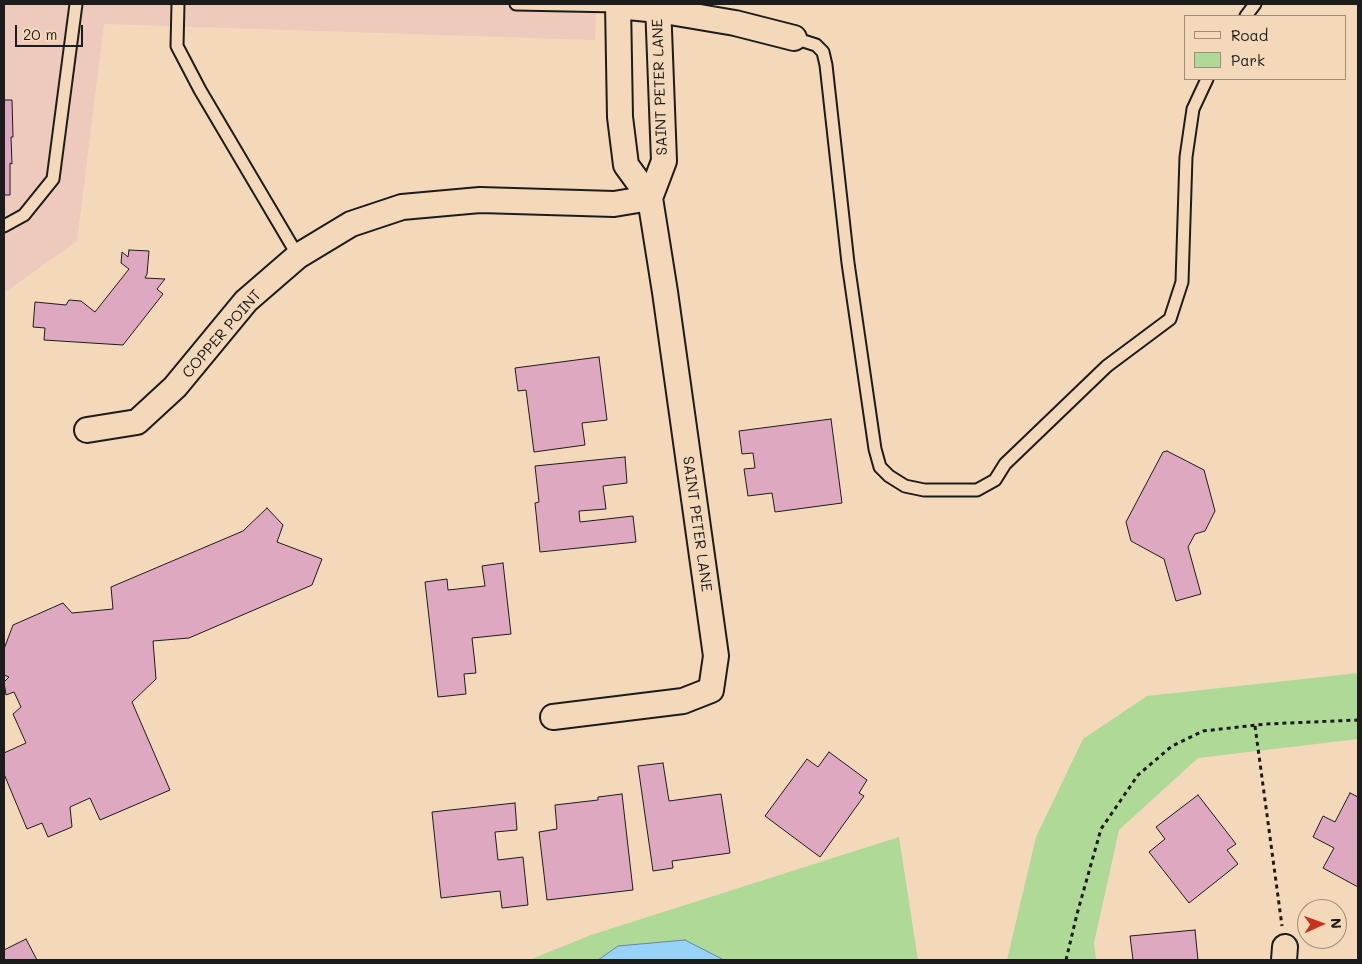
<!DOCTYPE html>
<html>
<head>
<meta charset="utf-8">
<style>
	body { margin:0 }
	#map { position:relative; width:1362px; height:964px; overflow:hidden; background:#f3d9ba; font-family:Mali,sans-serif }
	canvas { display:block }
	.frame { position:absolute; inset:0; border:5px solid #1c1c1c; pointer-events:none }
	.legend { position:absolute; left:1184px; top:15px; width:162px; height:65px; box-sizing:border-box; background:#f3d9ba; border:1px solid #9d8d7b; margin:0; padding:6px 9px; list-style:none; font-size:15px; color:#1c1c1c }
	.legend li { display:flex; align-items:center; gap:10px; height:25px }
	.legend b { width:25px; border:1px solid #9d8d7b }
	.north { position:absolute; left:1297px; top:899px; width:50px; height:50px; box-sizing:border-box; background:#f3d9ba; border:1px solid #9d8d7b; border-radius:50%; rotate:88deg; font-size:14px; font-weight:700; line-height:20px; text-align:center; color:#1c1c1c }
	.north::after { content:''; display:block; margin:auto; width:18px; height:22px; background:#c8321e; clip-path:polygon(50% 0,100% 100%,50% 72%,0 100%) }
	.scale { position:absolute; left:15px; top:25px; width:68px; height:22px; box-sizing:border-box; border:2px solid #1c1c1c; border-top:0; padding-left:6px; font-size:15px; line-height:18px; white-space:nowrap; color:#1c1c1c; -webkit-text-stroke:4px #f3d9ba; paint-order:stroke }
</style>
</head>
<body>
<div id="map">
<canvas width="1362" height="964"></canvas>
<div class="frame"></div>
<ul class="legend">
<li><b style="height:6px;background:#f3d9ba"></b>Road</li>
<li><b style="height:14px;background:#afd996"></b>Park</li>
</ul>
<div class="north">N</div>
<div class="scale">20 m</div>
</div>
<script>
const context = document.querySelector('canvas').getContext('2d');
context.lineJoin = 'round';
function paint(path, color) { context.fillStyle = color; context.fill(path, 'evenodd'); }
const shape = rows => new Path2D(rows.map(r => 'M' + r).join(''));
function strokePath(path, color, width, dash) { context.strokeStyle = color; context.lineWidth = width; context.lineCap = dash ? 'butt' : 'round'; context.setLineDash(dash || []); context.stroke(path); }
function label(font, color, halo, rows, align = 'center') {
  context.font = font + ' Mali,sans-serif'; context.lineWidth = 5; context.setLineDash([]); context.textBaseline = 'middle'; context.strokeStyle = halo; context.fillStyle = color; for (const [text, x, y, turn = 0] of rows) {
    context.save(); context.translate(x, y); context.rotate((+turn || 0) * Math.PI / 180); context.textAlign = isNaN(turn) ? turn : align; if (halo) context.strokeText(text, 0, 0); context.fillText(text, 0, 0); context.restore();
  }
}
paint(shape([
	[4,4,597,4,595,40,104,24,77,241,7,291,4,292]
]), '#edcabc');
paint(shape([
	[1358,673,1358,739,1198,758,1119,830,1094,943,1096,960,1007,960,1036,837,1083,739,1147,696],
	[899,837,918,960,529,960,591,935]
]), '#afd996');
const water = shape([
	[685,940,724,960,598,960,618,946,685,940]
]);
paint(water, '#98d2f8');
strokePath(water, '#6689a0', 1);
const building = shape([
	[4,100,12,100,13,137,11,137,12,164,10,163,10,195,4,195,4,100],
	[129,250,149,251,147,274,145,278,165,279,157,289,163,294,123,345,44,340,45,328,33,327,35,302,66,305,69,300,81,301,95,312,129,269,121,263,122,252,128,257,129,250],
	[599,357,607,420,582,423,585,445,534,452,526,390,518,391,515,368,599,357],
	[831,419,842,503,775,512,772,493,748,496,744,469,755,468,753,453,742,454,739,431,831,419],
	[1167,451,1204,470,1215,511,1205,531,1195,534,1188,547,1201,594,1176,601,1164,559,1131,541,1126,522,1163,452,1167,451],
	[625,457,627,483,603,486,606,509,579,511,580,522,633,516,636,542,540,552,535,503,539,502,535,466,625,457],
	[267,508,283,525,277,542,322,559,312,585,189,638,153,641,156,679,132,702,170,790,100,820,90,798,70,807,72,827,48,837,42,823,27,829,4,774,4,753,26,743,13,714,21,707,14,692,6,695,4,682,9,677,4,675,4,649,13,625,63,603,72,613,113,609,111,587,243,531,267,508],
	[503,563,511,634,472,638,476,673,464,674,466,694,438,697,425,582,447,579,448,590,485,586,482,566,503,563],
	[829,752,867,780,859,793,864,796,820,857,765,816,807,759,818,767,829,752],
	[663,763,669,801,721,794,730,853,672,861,673,868,653,871,638,766,663,763],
	[1350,793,1358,797,1358,887,1323,868,1334,848,1313,837,1323,816,1335,822,1350,793],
	[622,794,633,890,547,900,539,832,557,829,555,805,598,800,598,797,622,794],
	[1198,795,1236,844,1227,850,1238,864,1189,903,1149,852,1165,839,1156,827,1198,795],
	[515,803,517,830,495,832,498,860,523,857,528,905,502,908,500,891,441,898,432,812,515,803],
	[1195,930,1198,960,1133,960,1130,936,1195,930],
	[26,939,37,960,4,960,4,950,26,939]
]);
paint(building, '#dea8c0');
strokePath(building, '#1c1c1c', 1);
const lane = shape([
	[178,4,177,46,200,90,298,256],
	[516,4,618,6],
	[1246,16,1255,4],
	[794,38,816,45,823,52,826,65,848,263,875,449,880,467,889,476,905,486,924,490,977,490,995,480,1005,464,1107,366,1170,319,1182,282,1186,157,1193,109,1207,79],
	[4,226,24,215,53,179,76,4]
]);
const street = shape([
	[618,6,658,10,735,23,794,38],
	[650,198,664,161,658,4],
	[87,430,137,422,175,387,246,301,298,256,351,224,402,207,480,200,614,204,650,198],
	[553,717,683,701,711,690,716,656,665,292,650,198,626,165,620,117,618,4],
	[1284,960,1285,947]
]);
strokePath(lane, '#1c1c1c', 15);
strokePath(street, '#1c1c1c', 28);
strokePath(shape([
	[1255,726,1282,926],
	[1066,960,1077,914,1101,829,1138,775,1172,746,1203,731,1266,724,1358,720]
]), '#1c1c1c', 3, [4, 4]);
strokePath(lane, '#f3d9ba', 11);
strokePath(street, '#f3d9ba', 24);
label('15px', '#1c1c1c', '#f3d9ba', [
	["SAINT PETER LANE",660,87,-92],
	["COPPER POINT",222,334,-49],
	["SAINT PETER LANE",697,524,82]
]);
</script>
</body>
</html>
